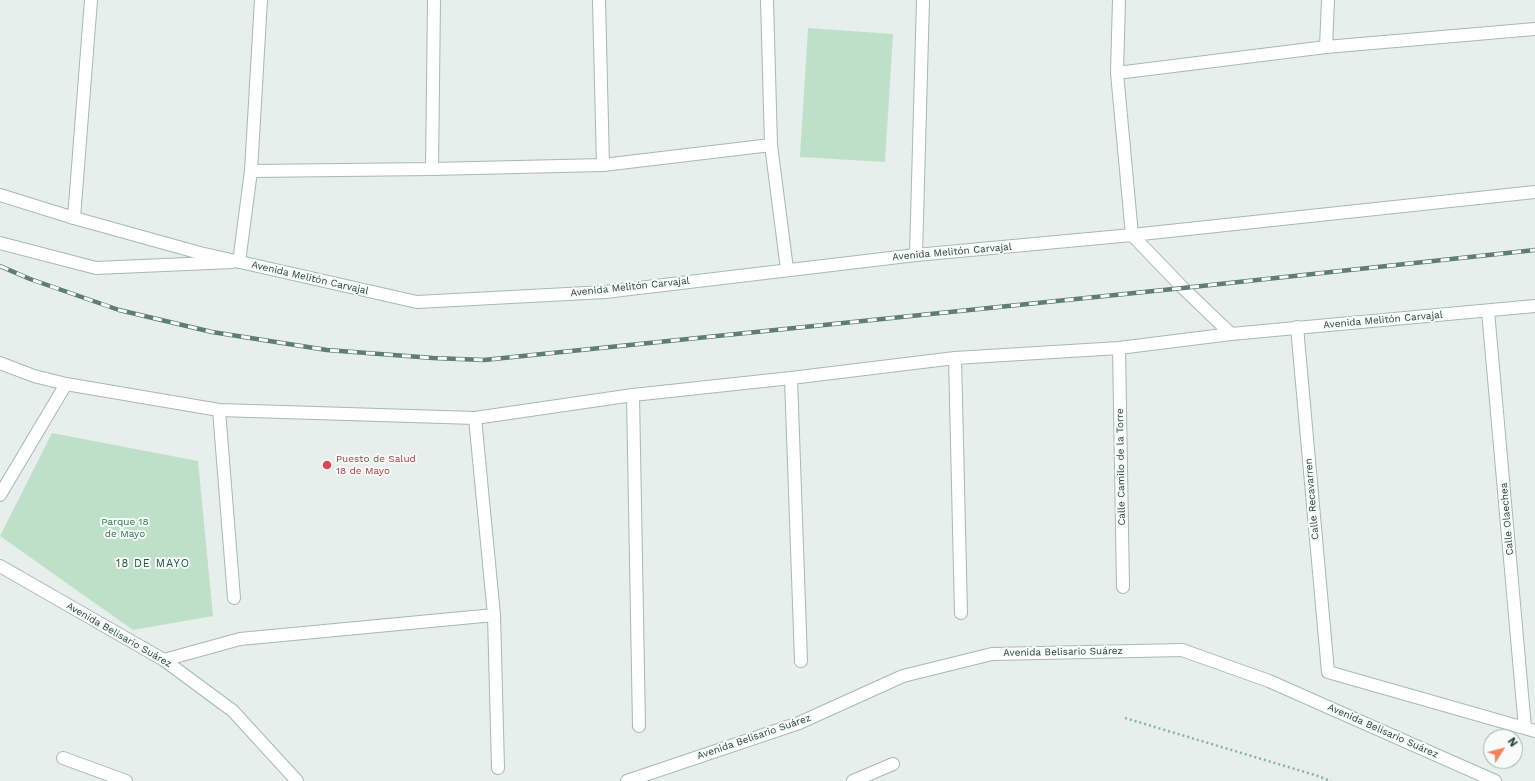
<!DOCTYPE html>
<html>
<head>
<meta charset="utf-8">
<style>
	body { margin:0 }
	#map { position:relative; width:1535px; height:781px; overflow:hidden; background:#e6efeb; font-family:"Work Sans",sans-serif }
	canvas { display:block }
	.north { position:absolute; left:1483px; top:729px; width:40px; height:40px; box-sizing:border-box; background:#f7fbf9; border:1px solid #a3b1ad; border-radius:50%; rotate:54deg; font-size:11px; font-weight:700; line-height:16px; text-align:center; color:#24423a }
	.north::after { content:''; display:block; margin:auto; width:14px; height:18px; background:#f4845f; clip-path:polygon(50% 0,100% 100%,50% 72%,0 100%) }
</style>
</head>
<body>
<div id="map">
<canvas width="1535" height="781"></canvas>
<div class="north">N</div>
</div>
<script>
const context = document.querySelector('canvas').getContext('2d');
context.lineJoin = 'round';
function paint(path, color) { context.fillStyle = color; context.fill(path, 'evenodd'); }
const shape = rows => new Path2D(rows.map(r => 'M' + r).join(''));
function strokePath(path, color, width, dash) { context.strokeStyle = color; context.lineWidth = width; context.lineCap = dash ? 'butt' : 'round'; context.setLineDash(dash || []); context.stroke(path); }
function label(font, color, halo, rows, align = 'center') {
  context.font = font + ' "Work Sans",sans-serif'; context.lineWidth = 4; context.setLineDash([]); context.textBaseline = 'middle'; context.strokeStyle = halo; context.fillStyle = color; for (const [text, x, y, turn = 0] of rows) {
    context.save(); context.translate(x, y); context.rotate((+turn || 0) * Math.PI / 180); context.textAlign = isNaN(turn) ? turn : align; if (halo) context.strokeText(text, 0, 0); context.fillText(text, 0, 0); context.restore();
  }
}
paint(shape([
	[808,28,893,34,885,162,800,157],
	[52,433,198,461,213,616,133,630,0,536]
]), '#bfe0c8');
const lane = shape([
	[0,243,96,268,232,262]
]);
const street = shape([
	[599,0,603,165],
	[767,0,771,145,787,269],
	[1119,0,1117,73,1132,235,1535,192],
	[1326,47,1328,0],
	[1117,73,1326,47,1535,29],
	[432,169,434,0],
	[251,171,432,169,603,165,771,145],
	[74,218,91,0],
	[916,255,923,0],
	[239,262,251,171,261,0],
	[1488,311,1525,728],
	[1297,327,1328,672,1535,731],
	[1119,348,1123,587],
	[955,358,961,613],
	[0,363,34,376,66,384,219,410,475,418,633,395,791,378,955,358,1119,348,1231,334],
	[791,378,801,661],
	[633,395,639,726],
	[219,410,234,598],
	[475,418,494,615,498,768],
	[0,495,66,384],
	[164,660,240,639,494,615],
	[63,758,126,781],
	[853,781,893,764]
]);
const secondary = shape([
	[0,195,74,218,200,253,417,302,605,292,916,255,1132,235,1183,288,1231,334,1535,306],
	[0,566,164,660,233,711,297,781],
	[627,781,799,723,903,676,992,654,1182,650,1269,681,1495,781]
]);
strokePath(lane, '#a8b8b2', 14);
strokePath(street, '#a8b8b2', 14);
strokePath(secondary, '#a4bbb3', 14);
strokePath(shape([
	[1125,718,1318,776,1331,781]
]), '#86b3a5', 2.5, [2, 3]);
strokePath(lane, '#fff', 12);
strokePath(street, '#fff', 12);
strokePath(secondary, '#fff', 12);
const rail = shape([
	[0,266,30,279,119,310,212,332,327,350,433,358,484,360,1183,288,1535,250]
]);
strokePath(rail, '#5f7d75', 4.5);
strokePath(rail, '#f7fbf9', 3, [9]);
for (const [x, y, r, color] of [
	[327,465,5,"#e0444e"]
]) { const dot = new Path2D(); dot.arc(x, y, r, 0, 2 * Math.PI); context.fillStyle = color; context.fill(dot); strokePath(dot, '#f7fbf9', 1.5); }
label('10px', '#24423a', '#f7fbf9', [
	["Avenida Melitón Carvajal",952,252,-5],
	["Avenida Melitón Carvajal",310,278,13],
	["Avenida Melitón Carvajal",630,287,-6],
	["Avenida Melitón Carvajal",1383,320,-5],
	["Calle Camilo de la Torre",1121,467,-91],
	["Calle Recavarren",1312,499,-95],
	["Calle Olaechea",1507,519,-95],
	["Avenida Belisario Suárez",119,635,30],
	["Avenida Belisario Suárez",1063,652,-1],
	["Avenida Belisario Suárez",1383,731,24],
	["Avenida Belisario Suárez",754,737,-19]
]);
label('10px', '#be3a42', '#f7fbf9', [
	["Puesto de Salud",336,459],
	["18 de Mayo",336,471]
], 'left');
label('10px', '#2d7a4b', '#f7fbf9', [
	["Parque 18",125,522],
	["de Mayo",125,534]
]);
context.letterSpacing = '1px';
label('11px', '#1f5548', '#f7fbf9', [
	["18 DE MAYO",153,564]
]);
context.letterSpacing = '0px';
</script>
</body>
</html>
